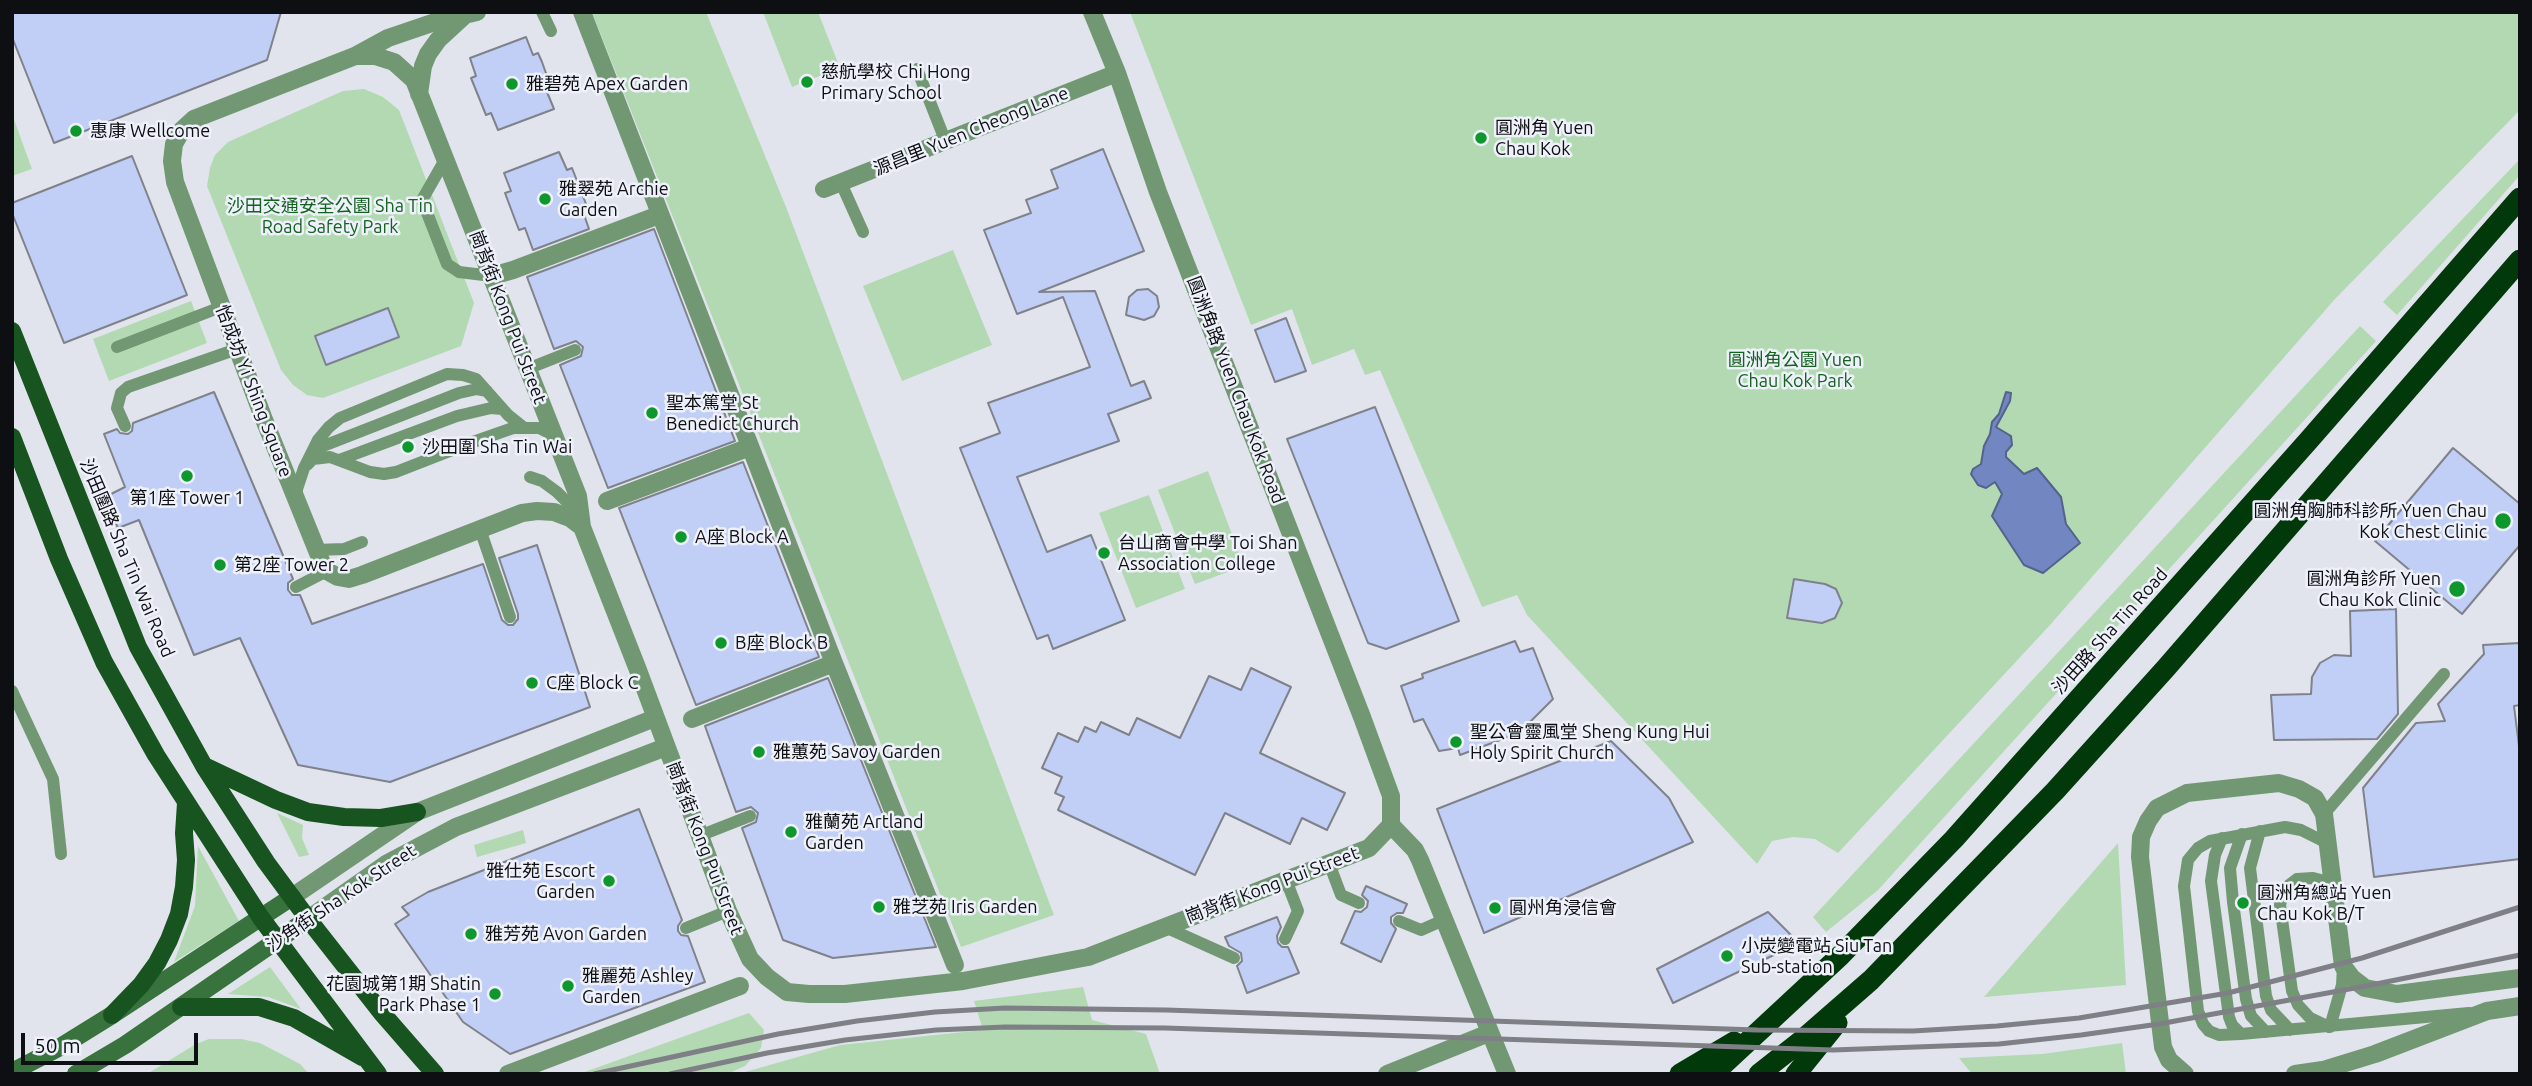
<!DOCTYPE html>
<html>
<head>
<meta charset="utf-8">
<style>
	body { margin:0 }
	#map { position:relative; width:2532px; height:1086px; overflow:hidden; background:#e1e4ed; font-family:Ubuntu,sans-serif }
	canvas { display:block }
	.frame { position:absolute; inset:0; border:14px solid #0e0f12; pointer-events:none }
	.scale { position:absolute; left:21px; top:1033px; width:177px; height:32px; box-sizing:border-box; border:4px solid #0e0f12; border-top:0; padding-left:9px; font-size:21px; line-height:24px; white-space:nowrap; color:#0e0f12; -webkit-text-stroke:5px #eef1fa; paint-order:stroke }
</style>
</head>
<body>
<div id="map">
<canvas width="2532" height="1086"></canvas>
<div class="frame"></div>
<div class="scale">50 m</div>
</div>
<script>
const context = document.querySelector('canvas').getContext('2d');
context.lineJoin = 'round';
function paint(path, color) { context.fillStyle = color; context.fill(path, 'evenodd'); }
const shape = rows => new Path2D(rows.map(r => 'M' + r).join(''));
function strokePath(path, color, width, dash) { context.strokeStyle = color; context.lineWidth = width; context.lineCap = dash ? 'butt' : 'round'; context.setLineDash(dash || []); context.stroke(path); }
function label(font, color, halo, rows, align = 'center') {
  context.font = font + ' Ubuntu,"Noto Sans TC",sans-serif'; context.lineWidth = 5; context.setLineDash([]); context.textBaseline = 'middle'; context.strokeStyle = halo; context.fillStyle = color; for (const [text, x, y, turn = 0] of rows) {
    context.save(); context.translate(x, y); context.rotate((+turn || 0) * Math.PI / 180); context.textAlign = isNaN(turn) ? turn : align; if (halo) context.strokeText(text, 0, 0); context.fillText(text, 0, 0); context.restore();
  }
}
paint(shape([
	[592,12,706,12,786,207,1054,915,961,947],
	[763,12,818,12,840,68,792,87],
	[1130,12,2520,12,2520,110,2335,299,2050,625,1838,853,1815,839,1793,837,1772,841,1757,864,1527,615,1517,595,1482,607,1380,370,1365,375,1354,349,1312,365,1292,309,1251,325],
	[364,89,383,97,399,110,474,303,461,346,323,398,307,395,293,385,281,370,207,186,210,168,215,155,228,142,343,91],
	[12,114,32,169,12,176],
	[2520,159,2520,175,2397,315,2383,302],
	[953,250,992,345,902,381,863,286],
	[191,301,207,343,109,381,93,339],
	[2360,326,2376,341,1878,890,1826,932,1813,917],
	[1208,471,1244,566,1195,584,1158,490],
	[1149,495,1185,589,1136,608,1099,513],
	[277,813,303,825,302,838,309,855,299,857],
	[523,830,526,843,477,857,474,845],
	[2118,843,2126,985,1984,997],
	[198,846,239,921,174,962,195,906],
	[270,967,301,1009,268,997,228,994],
	[1083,987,1092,1020,1146,1034,1160,1074,738,1074,840,1045,983,1030,974,1001],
	[749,1013,764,1030,761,1048,745,1066,727,1074,579,1074],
	[209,1039,241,1039,260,1043,300,1064,309,1074,147,1074,196,1044],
	[2122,1043,2126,1074,1972,1074,1959,1058,2042,1054]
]), '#b2d9b2');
const water = shape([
	[2006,392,2011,393,2010,401,1996,427,2011,436,2012,445,2006,452,2006,457,2024,474,2037,468,2061,497,2066,524,2080,543,2043,573,2024,565,1992,516,2002,494,1995,482,1986,488,1978,485,1971,474,1973,469,1981,464,1984,446,1990,434,1992,422,1999,414,2006,392]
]);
paint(water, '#7286c1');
strokePath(water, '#54628c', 2);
const building = shape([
	[12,12,281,12,267,60,54,143,12,37,12,12],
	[526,37,533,55,538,53,542,62,552,90,547,92,554,109,498,130,491,113,486,115,471,78,476,76,470,58,526,37],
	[1103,149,1144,251,1039,292,1095,291,1131,386,1144,381,1151,398,1108,414,1119,441,1017,477,1047,552,1091,535,1125,620,1053,649,1048,635,1037,639,960,448,1000,433,988,403,1090,367,1063,297,1017,314,984,230,1031,213,1026,200,1058,188,1051,170,1103,149],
	[559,152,567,170,572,168,586,204,581,206,589,229,533,250,525,228,519,230,514,217,505,193,511,191,504,173,559,152],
	[132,156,187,295,64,343,12,213,12,203,132,156],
	[654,229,735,441,608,488,560,365,581,356,583,347,576,341,554,349,527,277,654,229],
	[1148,289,1157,296,1159,307,1154,316,1144,320,1126,315,1129,297,1137,290,1148,289],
	[388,308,399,337,326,365,315,336,388,308],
	[1286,318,1306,371,1275,382,1255,330,1286,318],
	[214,392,293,579,288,583,288,590,292,595,300,595,312,624,483,564,502,620,508,625,513,625,518,619,518,614,499,558,537,545,590,707,390,782,298,765,240,638,194,655,139,520,118,528,103,498,125,487,104,434,117,429,120,433,128,434,132,431,133,423,214,392],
	[1375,407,1459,621,1386,649,1368,643,1287,439,1375,407],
	[2453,448,2520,504,2520,545,2462,614,2375,541,2453,448],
	[743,462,819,657,696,705,619,508,743,462],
	[1794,579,1825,584,1836,589,1842,603,1835,618,1822,623,1787,618,1794,579],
	[2396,609,2398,714,2377,739,2274,740,2271,695,2311,694,2312,677,2320,663,2334,655,2351,656,2350,611,2396,609],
	[1515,641,1520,652,1533,648,1553,699,1527,725,1508,737,1460,755,1458,748,1439,751,1423,719,1414,722,1401,686,1423,678,1422,674,1515,641],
	[2520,643,2520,705,2514,706,2520,754,2520,859,2374,877,2363,788,2416,723,2445,721,2438,704,2484,654,2483,645,2520,643],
	[1251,668,1291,687,1260,753,1345,793,1327,830,1302,818,1290,844,1225,813,1195,875,1058,810,1064,797,1055,793,1062,777,1042,768,1058,733,1078,742,1085,727,1096,732,1101,722,1129,735,1137,718,1180,738,1209,676,1241,690,1251,668],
	[828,678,936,947,833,958,783,940,742,828,756,822,758,813,751,807,736,812,705,726,828,678],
	[1611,741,1669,798,1693,842,1484,933,1437,809,1611,741],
	[639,809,682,920,678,926,678,931,681,935,688,936,705,982,510,1054,463,1022,395,924,409,915,402,907,428,892,639,809],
	[1366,886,1407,904,1403,913,1397,913,1391,917,1391,923,1396,929,1381,962,1341,943,1355,911,1361,912,1367,907,1368,901,1362,895,1366,886],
	[1768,912,1799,943,1673,1003,1657,969,1768,912],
	[1277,917,1281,927,1277,936,1278,943,1282,947,1288,947,1299,973,1247,993,1237,966,1242,961,1241,953,1229,946,1225,937,1277,917]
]);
paint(building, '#c1cff6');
strokePath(building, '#7f828a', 2);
strokePath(shape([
	[542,12,551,31],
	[917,69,945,140],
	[446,158,422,200,447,264,459,272,492,276],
	[841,183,863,232],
	[117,347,221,307],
	[527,369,575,350],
	[125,426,117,408,121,393,128,387,237,349],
	[313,450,459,393,477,389,487,391],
	[339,460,457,416,491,408,502,409],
	[307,465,313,459,330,457,370,472,384,474,396,472,473,442,513,428,539,428,555,436],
	[530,477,542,481,557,492,571,506,578,521],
	[297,499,297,489,304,468,318,440,329,427,340,418,447,374,463,375,476,379,508,415,523,427],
	[480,529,510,617],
	[316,550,344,549,362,542],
	[296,587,327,571],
	[12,691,53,779,61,854],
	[2324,814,2444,674],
	[2260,831,2250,868,2266,996,2271,1010,2290,1030],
	[2242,834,2230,868,2233,902,2246,999,2251,1016,2266,1032],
	[699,836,750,816],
	[2222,838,2215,855,2211,881,2229,1017,2232,1025,2241,1034],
	[2327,843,2301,830,2285,827,2210,841,2198,848,2188,860,2184,886,2198,1011,2203,1024,2209,1031,2219,1035,2241,1034,2469,1013],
	[1329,863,1341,895,1359,903],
	[1399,921,1421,930,1446,919],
	[1165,927,1234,958],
	[686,928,728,911],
	[1285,939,1298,911,1286,880],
	[2329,1027,2310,1018,2298,1005,2292,991,2280,905,2284,889,2297,879,2313,878,2333,883],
	[2330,1027,2342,985,2343,966]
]), '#729873', 12);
strokePath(shape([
	[582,12,834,663,955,965],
	[492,276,513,270,659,215],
	[607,501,750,447],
	[692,719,834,663],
	[508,1074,740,986]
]), '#729873', 18);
strokePath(shape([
	[477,12,435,22,388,38,355,56,194,119,182,130,174,144,172,161,175,182,263,417,322,563,327,571,338,577,349,579,362,575,522,513,537,511,554,512,570,518,582,527],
	[1092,12,1117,73,1158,192,1362,717,1391,796,1391,825,1415,850,1420,860,1507,1074],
	[355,56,375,56,394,62,414,80,578,496,582,527,638,670,728,911,750,959,767,977,787,992,809,994,845,994,963,981,1088,957,1369,848,1391,825],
	[419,94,423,66,428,54,438,40,463,17],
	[824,189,1117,73],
	[1387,1074,1489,1033],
	[2185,1074,2169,1060,2163,1047,2140,857,2141,837,2148,821,2157,808,2187,793,2279,783,2299,789,2315,798,2324,814,2343,966,2352,978,2365,988,2397,994,2520,978],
	[2295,1074,2323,1070,2375,1054,2487,1011,2520,1006]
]), '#729873', 18);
strokePath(shape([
	[292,897,417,812,655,718],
	[308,919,386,864,456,827,666,747]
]), '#729873', 18);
strokePath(shape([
	[12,1072,62,1046,112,1015,292,897],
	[76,1074,125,1045,308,919]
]), '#38723c', 18);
strokePath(shape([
	[12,331,138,647,204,766,266,862,308,919,381,1012,435,1074],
	[12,437,59,559,104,662,156,755,261,918,378,1074],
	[204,766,276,800,308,812,344,817,381,818,417,812],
	[181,1007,259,1007,294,1018,362,1057],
	[112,1015,141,985,157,963,169,940,179,914,184,887,186,860,184,833,186,803]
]), '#18541f', 18);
strokePath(shape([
	[1680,1074,1734,1042],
	[1713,1074,1841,955,1954,839,2309,440,2520,198],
	[1759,1074,1801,1041,1871,980,2055,791,2166,668,2520,260],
	[1796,1074,1837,1023]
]), '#02390b', 21);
strokePath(shape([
	[594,1074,778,1034,857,1021,935,1012,1005,1008,1166,1010,1757,1030,1913,1031,1997,1026,2079,1018,2228,993,2362,958,2520,907],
	[670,1074,767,1053,845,1040,936,1030,1005,1027,1165,1028,1833,1050,1999,1044,2081,1035,2159,1024,2371,985,2520,955]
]), '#7e8086', 5);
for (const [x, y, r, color] of [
	[807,82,7,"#0e972c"],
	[512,84,7,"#0e972c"],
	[76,131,7,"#0e972c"],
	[1481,138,7,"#0e972c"],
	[545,199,7,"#0e972c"],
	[652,413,7,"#0e972c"],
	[408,447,7,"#0e972c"],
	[187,476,7,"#0e972c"],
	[2503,521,9,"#0e972c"],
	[681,537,7,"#0e972c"],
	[1104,553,7,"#0e972c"],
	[220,565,7,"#0e972c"],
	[2457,589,9,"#0e972c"],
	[721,643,7,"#0e972c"],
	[532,683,7,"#0e972c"],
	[1456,742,7,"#0e972c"],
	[759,752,7,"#0e972c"],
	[791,832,7,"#0e972c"],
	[609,881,7,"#0e972c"],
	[2243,903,7,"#0e972c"],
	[879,907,7,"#0e972c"],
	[1495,908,7,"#0e972c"],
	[471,934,7,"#0e972c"],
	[1727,956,7,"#0e972c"],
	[568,986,7,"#0e972c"],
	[495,994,7,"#0e972c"]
]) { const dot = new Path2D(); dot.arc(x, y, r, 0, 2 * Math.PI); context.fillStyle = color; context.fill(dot); strokePath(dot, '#eef1fa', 2.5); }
label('18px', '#0e0f12', '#eef1fa', [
	["慈航學校 Chi Hong",821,72],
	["Primary School",821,93],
	["雅碧苑 Apex Garden",526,84],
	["圓洲角 Yuen",1495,128],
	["Chau Kok",1495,149],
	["惠康 Wellcome",90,131],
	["雅翠苑 Archie",559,189],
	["Garden",559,210],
	["聖本篤堂 St",666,403],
	["Benedict Church",666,424],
	["沙田圍 Sha Tin Wai",422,447],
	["第1座 Tower 1",187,498,"center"],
	["圓洲角胸肺科診所 Yuen Chau",2487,511,"right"],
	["Kok Chest Clinic",2487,532,"right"],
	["A座 Block A",695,537],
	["台山商會中學 Toi Shan",1118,543],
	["Association College",1118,564],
	["第2座 Tower 2",234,565],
	["圓洲角診所 Yuen",2441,579,"right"],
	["Chau Kok Clinic",2441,600,"right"],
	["B座 Block B",735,643],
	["C座 Block C",546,683],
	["聖公會靈風堂 Sheng Kung Hui",1470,732],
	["Holy Spirit Church",1470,753],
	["雅蕙苑 Savoy Garden",773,752],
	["雅蘭苑 Artland",805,822],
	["Garden",805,843],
	["雅仕苑 Escort",595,871,"right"],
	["Garden",595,892,"right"],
	["圓洲角總站 Yuen",2257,893],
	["Chau Kok B/T",2257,914],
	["雅芝苑 Iris Garden",893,907],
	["圓州角浸信會",1509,908],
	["雅芳苑 Avon Garden",485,934],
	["小炭變電站 Siu Tan",1741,946],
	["Sub-station",1741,967],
	["雅麗苑 Ashley",582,976],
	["Garden",582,997],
	["花園城第1期 Shatin",481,984,"right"],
	["Park Phase 1",481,1005,"right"]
], 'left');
label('18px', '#0e0f12', '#eef1fa', [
	["源昌里 Yuen Cheong Lane",971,131,-22],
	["崗背街 Kong Pui Street",508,317,69],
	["圓洲角路 Yuen Chau Kok Road",1236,390,69],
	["怡成坊 Yi Shing Square",254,391,69],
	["沙田圍路 Sha Tin Wai Road",127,558,67],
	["沙田路 Sha Tin Road",2110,631,-48],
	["崗背街 Kong Pui Street",705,848,69],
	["崗背街 Kong Pui Street",1272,885,-21],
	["沙角街 Sha Kok Street",341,898,-34]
]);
label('18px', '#146220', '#eef1fa', [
	["沙田交通安全公園 Sha Tin",330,206],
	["Road Safety Park",330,227],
	["圓洲角公園 Yuen",1795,360],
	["Chau Kok Park",1795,381]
]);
</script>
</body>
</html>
